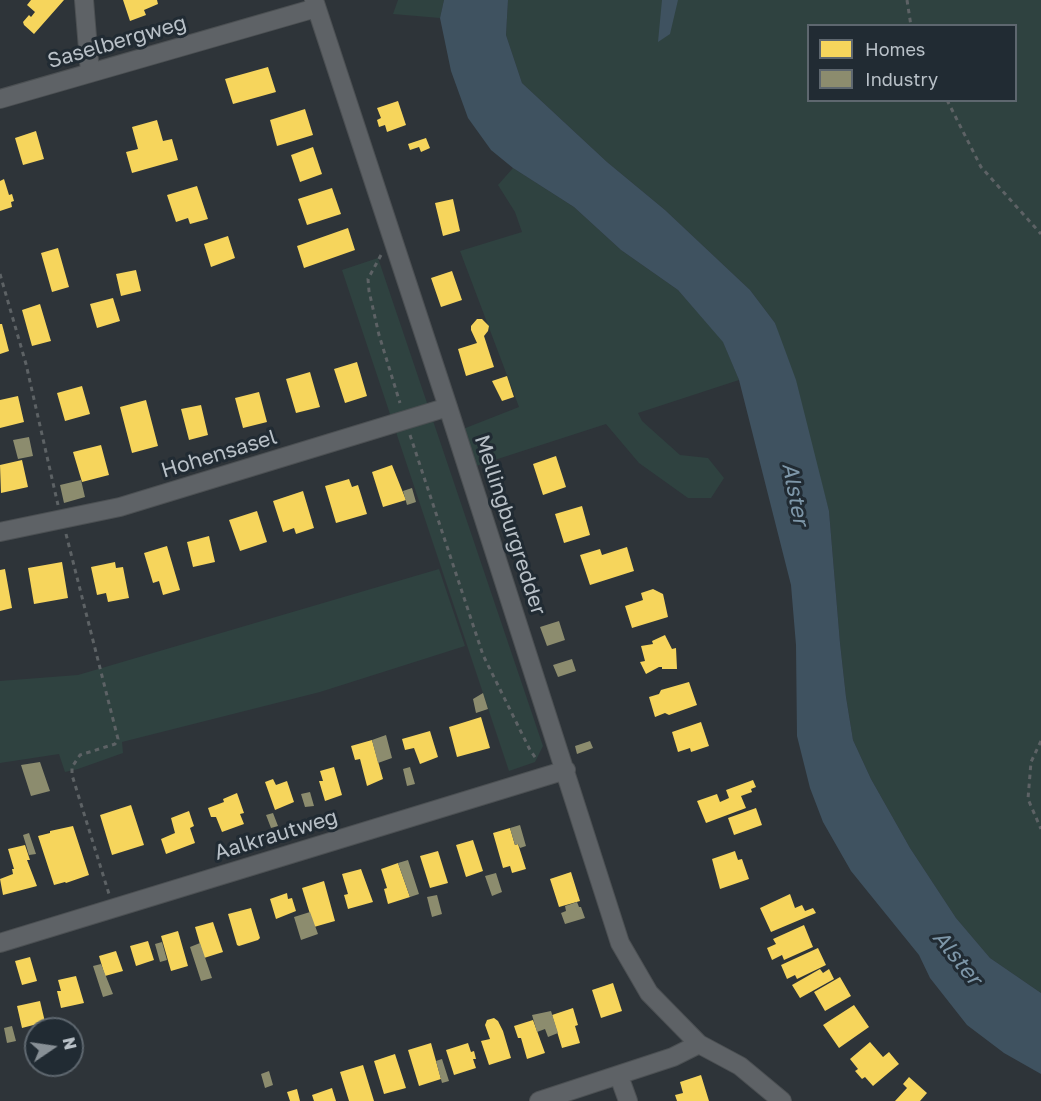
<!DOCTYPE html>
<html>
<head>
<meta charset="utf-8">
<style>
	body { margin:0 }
	#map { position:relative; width:1041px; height:1101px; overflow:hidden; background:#2e3439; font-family:"Golos Text",sans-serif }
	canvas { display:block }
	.legend { position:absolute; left:807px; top:24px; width:210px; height:78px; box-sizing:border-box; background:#212b33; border:2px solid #5e676f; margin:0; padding:8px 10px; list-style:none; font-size:18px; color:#b9c1c8 }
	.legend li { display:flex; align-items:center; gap:12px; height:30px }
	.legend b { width:30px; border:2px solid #5e676f }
	.north { position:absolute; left:24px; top:1017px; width:60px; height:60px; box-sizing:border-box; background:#212b33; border:2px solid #5e676f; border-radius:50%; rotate:77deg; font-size:16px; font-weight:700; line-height:24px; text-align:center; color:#b9c1c8 }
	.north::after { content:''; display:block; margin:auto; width:21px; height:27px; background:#889096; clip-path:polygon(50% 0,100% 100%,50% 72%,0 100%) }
</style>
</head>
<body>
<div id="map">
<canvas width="1041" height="1101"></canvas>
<ul class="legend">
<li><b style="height:16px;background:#f6d55c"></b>Homes</li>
<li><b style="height:16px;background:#8c8c6e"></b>Industry</li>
</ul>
<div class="north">N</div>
</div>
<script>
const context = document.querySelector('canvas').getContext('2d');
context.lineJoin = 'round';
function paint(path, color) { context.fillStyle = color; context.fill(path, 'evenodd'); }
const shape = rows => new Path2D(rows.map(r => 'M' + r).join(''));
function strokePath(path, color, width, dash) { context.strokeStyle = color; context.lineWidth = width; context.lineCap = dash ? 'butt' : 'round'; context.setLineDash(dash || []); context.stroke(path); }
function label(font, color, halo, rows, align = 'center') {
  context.font = font + ' "Golos Text",sans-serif'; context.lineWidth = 6; context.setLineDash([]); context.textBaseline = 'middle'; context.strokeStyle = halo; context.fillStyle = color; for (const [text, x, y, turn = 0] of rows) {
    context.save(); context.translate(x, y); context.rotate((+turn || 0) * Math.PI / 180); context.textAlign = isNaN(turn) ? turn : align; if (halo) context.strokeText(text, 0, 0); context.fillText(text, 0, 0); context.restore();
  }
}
paint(shape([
	[398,0,444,0,440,18,393,14],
	[508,0,1041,0,1041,993,990,958,956,918,910,848,871,779,853,740,846,697,840,643,829,511,775,323,750,290,665,210,607,162,522,83,506,35],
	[808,26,1016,26,1016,100,808,100],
	[513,168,574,207,621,250,678,290,723,341,739,380,638,413,642,421,680,455,708,458,724,478,711,498,688,498,639,463,606,424,476,466,463,429,519,407,460,251,522,232,515,212,498,185],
	[378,258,543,746,535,762,509,771,342,270],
	[439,569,465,646,320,692,122,742,123,753,78,769,65,772,59,754,0,763,0,681,78,675]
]), '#2f4240');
paint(shape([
	[444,0,508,0,506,35,522,83,607,162,665,210,750,290,775,323,796,380,829,511,840,643,846,697,853,740,871,779,910,848,956,918,990,958,1041,993,1041,1074,1004,1053,967,1025,930,978,919,955,851,871,823,822,810,788,797,736,796,645,791,585,739,380,723,342,678,290,621,250,574,207,513,168,491,150,468,118,451,71,440,18],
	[662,0,678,0,670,34,658,42]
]), '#3f5260');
paint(shape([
	[31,0,64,0,34,34,24,25,23,22,29,15,31,17,35,12,27,5],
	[123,0,157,0,158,4,144,10,146,15,130,21],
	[268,67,276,92,233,104,225,79],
	[398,101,406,125,387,132,385,125,379,127,377,120,381,118,377,108],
	[305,109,313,135,277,146,270,120],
	[157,120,163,141,172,139,178,160,132,173,126,152,138,149,132,127],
	[36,131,44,159,23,165,15,138],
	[426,138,430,148,421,152,419,147,410,150,408,144],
	[313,147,322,174,300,182,291,155],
	[4,179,9,195,12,194,14,201,11,202,12,207,0,211,0,181],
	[197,186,208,219,190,224,188,218,176,222,167,195],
	[332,188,341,214,307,225,298,199],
	[453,199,460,231,443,236,435,203],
	[348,228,355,250,304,268,297,246],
	[228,236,235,258,211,267,204,244],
	[58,248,69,287,52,292,41,253],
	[136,270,141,291,121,296,116,274],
	[452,271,462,300,441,307,431,278],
	[113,298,120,321,97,328,90,304],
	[40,304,51,341,32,346,22,310],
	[477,319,482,319,489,326,488,331,484,336,494,367,466,376,458,349,477,343,471,330,471,326],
	[0,324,2,324,9,351,0,354],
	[357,362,367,396,345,403,334,369],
	[310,372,320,407,296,413,286,379],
	[507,376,514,397,502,401,492,381],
	[82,386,90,414,65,421,57,393],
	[259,392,267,422,243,428,235,398],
	[18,396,24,422,0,428,0,400],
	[146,400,158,446,132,453,120,407],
	[201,405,208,435,189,440,181,409],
	[101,445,109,475,82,482,73,452],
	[556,456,566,487,543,495,533,464],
	[22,460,28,487,1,493,0,465],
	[392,465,406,500,383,507,372,472],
	[349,479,352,487,358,485,367,514,336,523,325,486],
	[303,491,314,528,296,534,294,528,283,532,273,501],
	[582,506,590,535,564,543,555,514],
	[257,511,267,542,240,551,229,520],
	[209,536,215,562,193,567,187,542],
	[167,546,180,590,163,595,159,581,153,583,144,553],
	[627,547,634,571,590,585,580,555,600,549,602,555],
	[62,562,68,598,34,604,28,568],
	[115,562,116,568,123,567,129,598,108,602,106,593,97,595,91,567],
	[5,569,12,608,0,611,0,570],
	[653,589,663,594,668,617,632,628,625,606,643,600,641,593],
	[665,635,672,649,676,648,677,669,662,669,662,667,659,667,646,674,640,662,645,661,641,646,653,644,652,641],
	[689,682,697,705,669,715,665,713,655,717,649,697,659,694,661,690],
	[481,717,490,748,457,757,449,727],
	[701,722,709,746,691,752,690,748,678,752,672,732],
	[430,731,438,757,420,764,414,748,405,750,402,739],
	[372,740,383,779,367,786,360,759,355,760,351,746],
	[334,767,342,795,325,801,319,781,323,781,320,771],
	[273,779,276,785,287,781,294,802,275,810,265,782],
	[753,780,756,787,751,789,752,792,741,796,746,808,706,823,697,801,717,794,720,802,729,798,726,790],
	[237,793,244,813,240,814,244,824,222,832,216,817,211,817,208,808,224,802,223,799],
	[131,805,144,845,112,855,100,815],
	[756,808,762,825,734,835,728,818],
	[189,811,194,826,190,828,195,843,166,854,161,839,175,833,171,818],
	[73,826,89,875,66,883,65,882,54,885,38,836,50,833,50,831],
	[510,828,515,845,518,844,526,869,512,873,510,866,503,868,493,833],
	[473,840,483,871,466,877,456,845],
	[25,845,30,860,27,860,37,886,3,895,0,879,13,874,12,869,14,869,8,849],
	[438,851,448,883,430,888,420,856],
	[735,851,738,860,742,859,749,879,720,889,712,859],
	[398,863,410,897,388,904,384,889,387,888,381,869],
	[361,869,373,902,348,909,344,895,348,894,342,874],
	[571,872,580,901,559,907,550,879],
	[324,881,335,921,314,927,302,888],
	[287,893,288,899,292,898,296,911,276,919,270,899],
	[790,894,795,908,802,905,805,911,813,908,816,913,771,932,760,908],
	[251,908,260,938,258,940,239,946,237,945,228,914],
	[213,922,223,952,204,958,195,927],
	[804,925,813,947,784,960,782,955,772,960,767,948,776,944,773,939],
	[178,931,188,966,171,971,161,936],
	[148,941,154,960,136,966,130,946],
	[818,948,826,965,797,979,795,975,787,979,781,965],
	[116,951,123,971,105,976,99,956],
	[30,957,37,981,22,985,15,961],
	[820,969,823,973,829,969,834,979,800,998,792,985],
	[76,976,84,1003,61,1008,57,991,61,991,58,980],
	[840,977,851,996,825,1011,814,992],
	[613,983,622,1011,601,1018,592,990],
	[40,1001,45,1022,22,1028,17,1006],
	[854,1005,869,1027,839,1048,823,1025],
	[573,1008,578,1025,575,1026,580,1043,562,1048,552,1015],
	[494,1018,498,1021,503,1031,511,1058,489,1065,481,1041,490,1039,485,1025,487,1020],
	[533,1020,545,1053,527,1059,521,1038,518,1038,514,1026],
	[870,1042,883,1057,889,1052,899,1064,873,1086,865,1077,862,1079,855,1071,858,1069,850,1059],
	[431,1043,441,1079,419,1086,408,1050],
	[468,1043,471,1052,474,1051,476,1059,473,1059,476,1068,454,1075,446,1050],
	[395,1054,406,1088,384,1094,374,1061],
	[363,1065,374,1101,349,1101,340,1072],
	[701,1075,709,1101,677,1101,675,1095,683,1093,680,1082],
	[909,1077,927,1093,920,1101,895,1101,907,1088,903,1084],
	[332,1088,336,1101,314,1101,312,1095],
	[297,1089,300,1101,290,1101,287,1092]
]), '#f6d55c');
paint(shape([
	[29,437,33,456,18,459,13,440],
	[81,480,85,497,64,503,60,485],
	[412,488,416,502,407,505,403,491],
	[559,621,565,640,547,646,540,627],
	[572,659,576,671,558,677,553,665],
	[483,693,488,709,476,713,473,699],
	[386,735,392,758,378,763,372,740],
	[590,741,593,748,577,754,575,746],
	[40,762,50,791,31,796,21,765],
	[410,767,415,784,407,786,403,769],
	[310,792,314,806,305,807,301,794],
	[273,813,278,826,271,828,266,815],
	[520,825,526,846,520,848,518,844,515,845,510,828],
	[29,833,36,854,29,855,23,835],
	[408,860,419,894,410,897,398,863],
	[496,873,502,892,492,896,485,876],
	[437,895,442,914,432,917,427,897],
	[577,902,579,907,581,907,585,918,565,924,561,913,566,911,565,906],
	[310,912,318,934,301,940,294,917],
	[162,942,167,960,160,962,155,944],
	[200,943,212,978,201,981,190,947],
	[101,964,113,994,103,997,93,966],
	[551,1011,558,1033,548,1037,545,1029,537,1032,532,1015],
	[12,1026,16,1041,7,1043,4,1028],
	[442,1059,449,1081,442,1083,436,1061],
	[269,1071,273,1085,265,1088,261,1074]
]), '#8c8c6e');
const minor = shape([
	[84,0,90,73],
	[314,0,448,407,620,943,649,993,699,1044,740,1066,782,1101],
	[0,99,316,8],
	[0,532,120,507,448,407],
	[0,943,566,770],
	[619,1076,628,1101],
	[539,1101,673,1057,699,1044]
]);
strokePath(minor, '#4c5053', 20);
strokePath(shape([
	[907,0,911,26],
	[947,100,981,167,1041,234],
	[381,255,368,279,369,291,379,335,400,403],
	[0,274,26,364,58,505],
	[410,435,483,655,530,750,537,760],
	[66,534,118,739,115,744,80,755,72,767,72,775,109,894],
	[1041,741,1031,762,1028,799,1041,829]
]), '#5d6265', 3, [4.5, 4.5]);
strokePath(minor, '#5e6266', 18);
label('21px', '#b9c1c8', '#212b33', [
	["Saselbergweg",117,42,-16],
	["Hohensasel",219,454,-17],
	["Mellingburgredder",510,525,72],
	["Aalkrautweg",276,835,-17]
]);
label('italic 22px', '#7d96a8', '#212b33', [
	["Alster",795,494,79],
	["Alster",957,958,51]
]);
</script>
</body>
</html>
